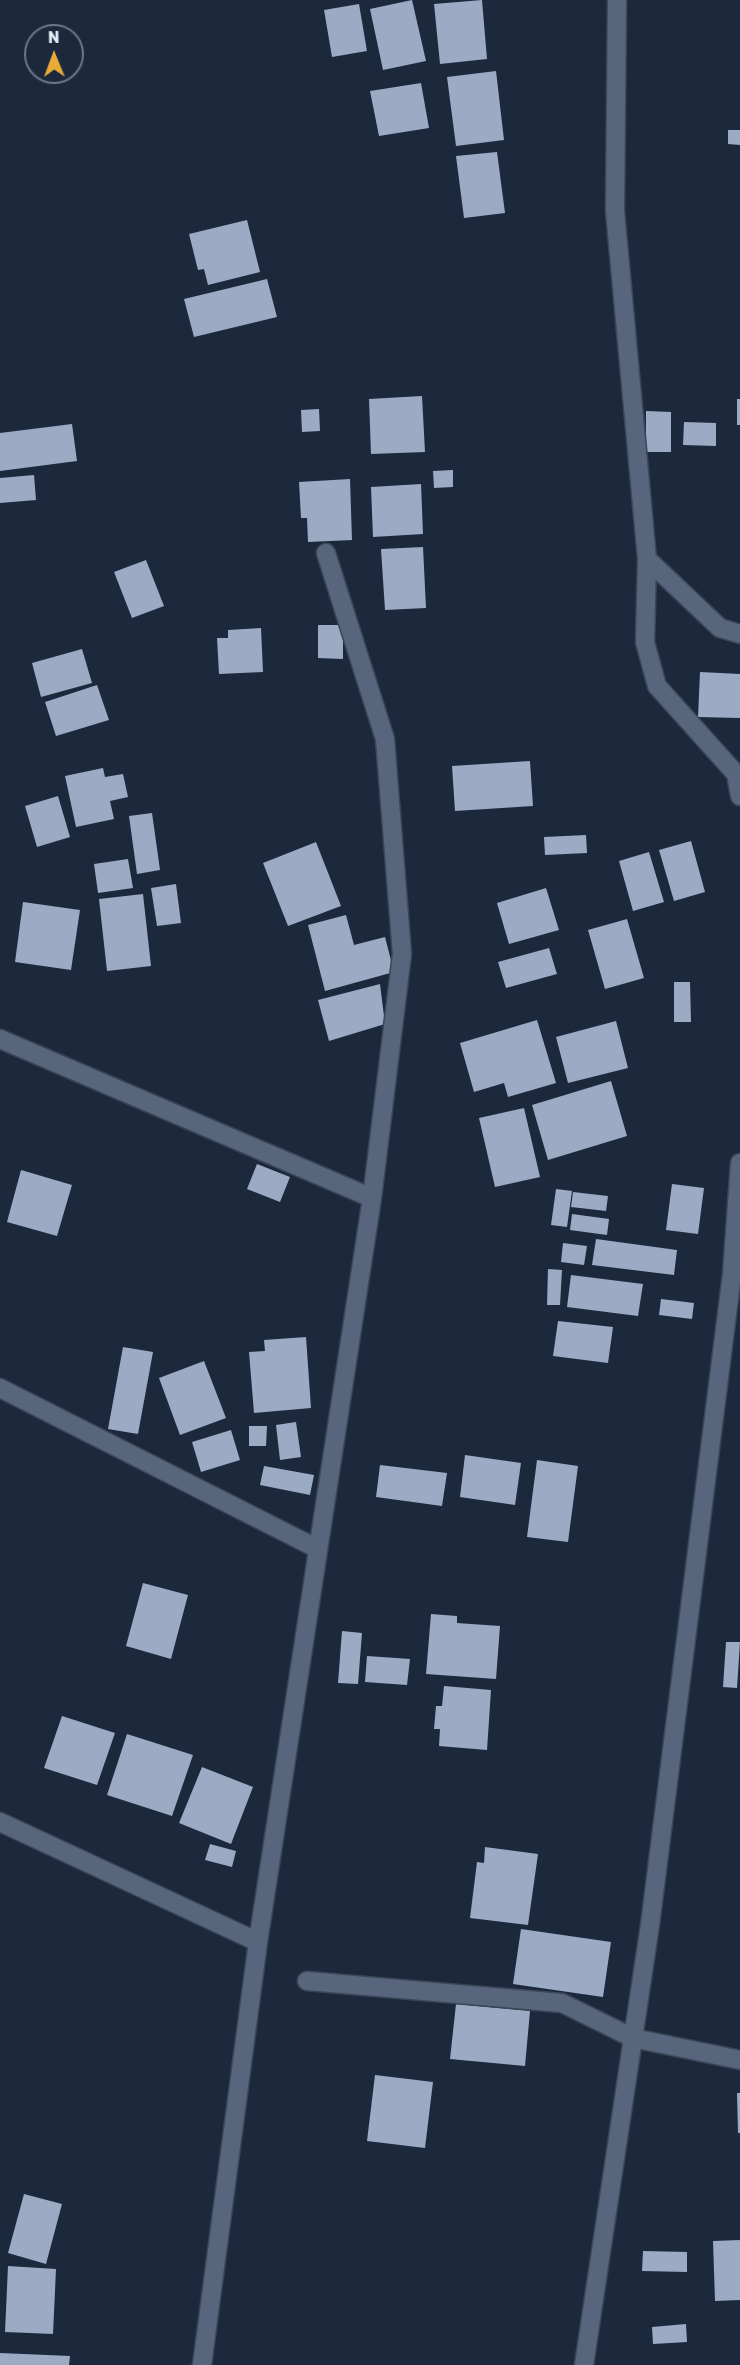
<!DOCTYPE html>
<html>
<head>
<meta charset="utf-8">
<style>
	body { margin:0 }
	#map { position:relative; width:740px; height:2365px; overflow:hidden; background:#1c293d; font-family:Rubik,sans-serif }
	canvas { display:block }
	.north { position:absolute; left:24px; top:24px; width:60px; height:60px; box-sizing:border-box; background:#1c293d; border:2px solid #6c7788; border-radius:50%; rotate:359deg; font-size:16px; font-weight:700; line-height:24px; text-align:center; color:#e3ecf9 }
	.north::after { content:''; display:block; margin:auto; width:21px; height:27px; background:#e9ab38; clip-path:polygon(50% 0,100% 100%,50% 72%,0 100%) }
</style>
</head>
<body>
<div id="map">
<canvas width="740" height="2365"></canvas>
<div class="north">N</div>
</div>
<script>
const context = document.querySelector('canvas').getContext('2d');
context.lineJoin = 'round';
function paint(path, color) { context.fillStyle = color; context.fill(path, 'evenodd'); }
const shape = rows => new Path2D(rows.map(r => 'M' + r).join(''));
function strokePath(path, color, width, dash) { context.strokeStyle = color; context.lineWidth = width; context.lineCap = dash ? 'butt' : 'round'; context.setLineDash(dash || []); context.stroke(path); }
paint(shape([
	[412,0,426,61,383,70,370,9],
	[482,0,487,59,440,64,434,4],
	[359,4,367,51,332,57,324,10],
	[496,71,504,140,456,146,447,77],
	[421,83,429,128,379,136,370,91],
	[728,130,740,130,740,145,728,144],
	[497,152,505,213,464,218,456,156],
	[247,220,260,272,208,285,204,269,198,270,189,234],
	[267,279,277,317,194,337,184,299],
	[422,396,425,452,371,454,369,399],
	[737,399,740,399,740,425,737,425],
	[319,409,320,431,302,432,301,410],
	[646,411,671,412,671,452,646,452],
	[684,422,716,423,716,446,683,445],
	[72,424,77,461,0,471,0,433],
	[453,470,453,487,434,488,433,471],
	[34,475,36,500,0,503,0,478],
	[350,479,352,540,308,542,307,518,301,518,299,482],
	[421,484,423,534,373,537,371,487],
	[423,547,426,608,385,610,381,549],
	[146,560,164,606,132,618,114,572],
	[318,625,343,625,343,659,318,658],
	[261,628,263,672,219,674,217,638,228,638,228,630],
	[82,649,92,683,41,697,32,663],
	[700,672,740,674,740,718,698,717],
	[97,685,109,720,56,736,45,702],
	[530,761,533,806,455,811,452,766],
	[103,768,105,777,123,774,128,797,110,801,114,819,76,827,65,776],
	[58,796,70,837,37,847,25,806],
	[152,813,160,870,137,874,129,816],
	[586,835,587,853,545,855,544,837],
	[691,841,705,892,674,901,659,850],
	[316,842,341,906,288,926,263,863],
	[649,852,664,902,633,911,619,861],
	[128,859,133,888,98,893,94,864],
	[176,884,181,923,157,926,151,888],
	[546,888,559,930,509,944,497,903],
	[143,894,151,966,107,971,99,899],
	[23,902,80,910,71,970,15,962],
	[346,915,354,945,385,937,394,972,325,991,308,925],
	[627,919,644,978,605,989,588,930],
	[549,948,557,974,506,988,498,962],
	[674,982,690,982,691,1022,674,1022],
	[380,984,385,1024,329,1041,318,1000],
	[537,1020,556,1083,508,1097,504,1083,474,1092,460,1043],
	[616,1021,628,1068,568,1083,556,1037],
	[611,1081,627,1136,548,1160,532,1105],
	[524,1108,540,1177,495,1187,479,1118],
	[257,1164,290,1177,280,1202,247,1189],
	[21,1170,72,1185,57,1236,7,1222],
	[672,1184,704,1188,698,1234,666,1230],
	[556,1189,572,1191,567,1227,551,1225],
	[573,1192,608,1196,606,1211,571,1207],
	[572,1214,609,1219,607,1235,570,1230],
	[596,1239,677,1250,674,1275,592,1265],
	[563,1243,587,1246,584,1265,561,1262],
	[548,1269,562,1270,560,1305,547,1305],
	[571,1275,643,1284,638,1316,567,1307],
	[661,1299,694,1303,692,1319,659,1315],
	[558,1321,613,1327,608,1363,553,1356],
	[306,1337,311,1408,254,1413,249,1352,265,1351,264,1340],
	[123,1347,153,1352,138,1434,108,1429],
	[204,1361,226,1418,180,1435,159,1378],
	[296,1422,301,1457,280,1460,276,1425],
	[249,1426,267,1426,266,1446,249,1446],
	[231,1430,240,1460,201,1472,192,1442],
	[465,1455,521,1463,515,1505,460,1497],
	[537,1460,578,1466,568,1542,527,1537],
	[380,1465,447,1473,442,1506,376,1497],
	[264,1466,314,1475,310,1495,260,1485],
	[143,1583,188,1595,171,1659,126,1646],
	[431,1614,457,1616,457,1623,500,1626,496,1679,426,1674],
	[342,1631,362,1633,358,1684,338,1683],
	[726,1642,740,1642,737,1688,723,1687],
	[367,1656,410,1659,407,1685,365,1682],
	[444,1686,491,1690,487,1750,439,1746,440,1729,434,1729,436,1706,442,1706],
	[62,1716,115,1733,97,1785,44,1768],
	[127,1734,193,1755,172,1816,107,1795],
	[202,1767,253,1787,231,1844,179,1823],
	[210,1844,236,1851,232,1867,205,1860],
	[485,1847,538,1854,528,1925,470,1918,477,1862,484,1863],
	[521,1929,611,1942,603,1997,513,1984],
	[456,2004,530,2011,525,2066,450,2059],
	[375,2075,433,2082,425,2148,367,2141],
	[737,2093,740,2093,740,2133,738,2133],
	[24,2194,62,2204,46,2264,8,2253],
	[740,2240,740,2300,715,2301,713,2241],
	[643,2251,687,2252,687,2272,642,2271],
	[8,2266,56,2269,53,2334,5,2332],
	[686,2324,687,2342,653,2344,652,2327],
	[0,2353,70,2356,69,2365,0,2365]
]), '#9babc4');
const minor = shape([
	[617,0,615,211,647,559,645,642,657,686,736,774,740,796],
	[647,559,720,628,740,634],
	[0,1039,372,1198],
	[0,1388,318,1549],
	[0,1822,258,1942],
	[307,1981,562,2003,633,2038,740,2060],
	[202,2365,258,1942,372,1198,402,954,385,739,326,553],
	[584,2365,650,1925,732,1274,740,1163]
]);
strokePath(minor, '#3b4656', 21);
strokePath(minor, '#57667d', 18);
</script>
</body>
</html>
